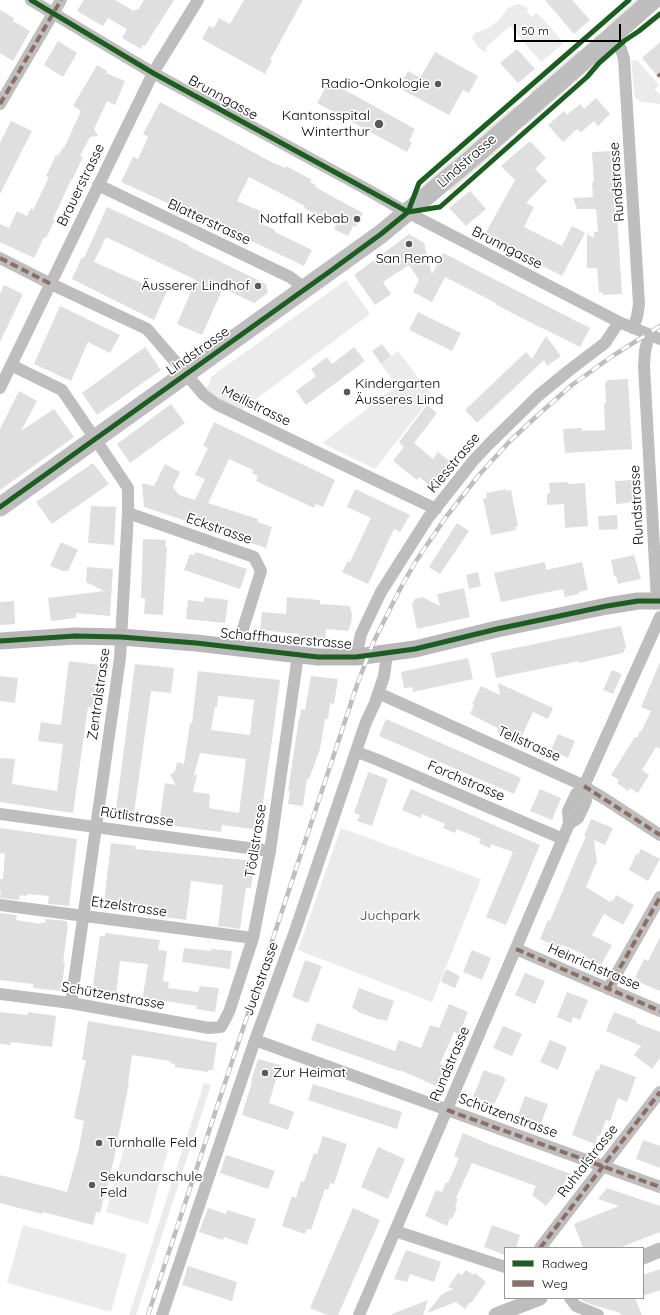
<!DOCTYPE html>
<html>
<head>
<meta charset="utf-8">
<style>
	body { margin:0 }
	#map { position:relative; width:660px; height:1315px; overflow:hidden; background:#fff; font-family:Quicksand,sans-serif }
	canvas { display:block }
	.legend { position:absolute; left:504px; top:1247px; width:140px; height:52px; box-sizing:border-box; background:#fff; border:1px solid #999; margin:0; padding:5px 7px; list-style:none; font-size:12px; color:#000 }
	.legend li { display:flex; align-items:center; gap:8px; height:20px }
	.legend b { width:20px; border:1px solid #999 }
	.scale { position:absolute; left:514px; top:24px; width:107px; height:18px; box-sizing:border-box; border:2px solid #000; border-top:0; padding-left:5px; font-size:12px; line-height:14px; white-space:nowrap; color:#000; -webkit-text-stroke:3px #fff; paint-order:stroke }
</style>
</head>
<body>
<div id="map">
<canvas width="660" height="1315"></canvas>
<ul class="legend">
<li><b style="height:5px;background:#1b5e20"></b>Radweg</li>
<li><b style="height:5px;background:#8d6e63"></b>Weg</li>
</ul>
<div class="scale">50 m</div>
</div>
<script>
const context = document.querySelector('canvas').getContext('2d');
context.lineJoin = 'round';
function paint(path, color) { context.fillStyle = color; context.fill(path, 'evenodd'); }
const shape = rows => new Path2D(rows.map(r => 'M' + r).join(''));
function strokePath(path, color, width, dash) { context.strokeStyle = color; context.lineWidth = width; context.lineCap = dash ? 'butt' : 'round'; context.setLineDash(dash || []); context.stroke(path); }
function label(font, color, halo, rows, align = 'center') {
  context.font = font + ' Quicksand,sans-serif'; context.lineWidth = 3.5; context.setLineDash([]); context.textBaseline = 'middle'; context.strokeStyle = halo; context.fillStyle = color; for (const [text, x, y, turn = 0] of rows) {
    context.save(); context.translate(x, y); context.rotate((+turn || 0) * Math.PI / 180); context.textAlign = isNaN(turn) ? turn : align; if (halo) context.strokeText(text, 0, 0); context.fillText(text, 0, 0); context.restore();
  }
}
paint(shape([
	[635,0,641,0,608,29,606,26],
	[519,4,528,8,527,12,531,17,536,13,544,20,564,43,541,62,510,26,485,48,488,52,483,51,478,47,472,38,474,34,490,27,497,22,508,8,514,5],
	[578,50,581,52,533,93,530,92],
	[637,60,659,85,655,89,660,95,660,104,642,102,635,98,631,61],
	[592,65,588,71,525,127,522,124],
	[515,105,516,109,426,187,425,185,425,183],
	[515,131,517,133,451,192,448,189],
	[346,280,370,314,236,414,204,395,212,376],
	[398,351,432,396,375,469,322,443,397,386,381,364],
	[341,828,481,879,432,1002,298,950],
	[204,1083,211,1085,136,1315,129,1315],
	[127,1138,168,1150,148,1224,106,1212],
	[23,1225,127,1254,111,1312,7,1283]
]), '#ebebeb');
paint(shape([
	[84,0,115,0,134,11,136,9,138,10,144,0,174,0,145,46,143,45,141,49,122,38,127,29,108,18,103,26,77,11],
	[244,0,303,0,270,60,272,61,265,74,202,39,209,26,214,28,219,18,230,24],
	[545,0,572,0,590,20,574,34],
	[0,10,14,18,13,21,30,31,13,61,0,53],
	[58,41,77,53,63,77,44,65],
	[660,42,660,79,642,58],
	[517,49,535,69,518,83,500,63],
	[435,52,478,76,469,93,463,90,449,115,399,88,408,71,420,78],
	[97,65,107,71,106,73,125,81,115,105,107,101,94,129,98,136,90,137,80,156,83,157,72,180,71,180,53,219,55,220,46,238,44,237,34,258,0,242,0,224,9,228,17,211,27,216,31,208,33,210,49,177,46,176,56,155,58,156,63,147,64,148,81,111,73,106],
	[329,81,415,129,409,141,412,143,407,152,317,103],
	[596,98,610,114,598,126,594,121,581,132,577,129,563,142,548,125,564,111,567,115,580,104,584,109],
	[160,102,277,165,277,164,285,168,286,166,312,180,310,182,316,185,315,187,363,213,356,227,353,226,348,236,334,229,336,225,304,208,305,206,249,177,237,201,262,212,258,222,275,230,275,232,312,250,304,266,245,238,244,240,207,223,207,221,121,182,133,157,138,159,148,137,143,134],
	[11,121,32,131,0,194,0,143],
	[530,141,546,158,535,169,547,181,526,203,534,207,524,227,562,246,572,226,585,233,562,276,484,236,515,180,501,166],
	[613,151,622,294,603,295,603,292,599,293,597,268,587,268,587,234,594,238,594,232,598,232,596,209,577,209,573,198,593,197,592,183,594,182,592,152],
	[470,191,486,209,466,226,449,208],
	[107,207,189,245,188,246,266,284,268,293,254,303,223,288,202,335,177,324,196,280,106,237,94,262,148,286,149,283,167,291,154,320,72,279,82,257,84,258],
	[409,234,424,243,432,274,443,253,590,328,580,347,540,327,541,328,495,304,496,303,445,277,432,302,413,292,419,280,409,265,383,282,391,294,375,305,354,275],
	[4,285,23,294,0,342,0,294],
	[60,306,120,335,110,353,88,342,71,381,34,364],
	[418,312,461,333,452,351,409,330],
	[546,336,561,356,547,366,544,360,477,423,465,410,526,352,532,359],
	[382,344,391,356,381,364,372,351],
	[145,347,161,370,97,415,82,393],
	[354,347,365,361,306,405,296,391,316,376,311,369,327,357,332,364],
	[628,379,632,449,565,453,563,429,582,428,582,431,605,430,604,403,606,403,605,383,607,382,607,380],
	[19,391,37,401,21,431,54,409,74,437,0,490,0,429],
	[171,404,185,423,130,463,117,444],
	[427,405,437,413,414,443,433,459,438,452,452,463,432,487,419,477,417,480,393,461,404,447,399,442],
	[214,422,335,480,323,507,316,504,314,508,256,481,258,476,252,473,253,470,229,459,208,503,258,519,257,522,272,527,266,548,144,507,142,483,154,486,165,464,180,472,173,487,179,495,195,500,205,479,195,475,208,448,203,446],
	[93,463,109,484,52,524,36,502],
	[634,480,636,502,616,504,615,481],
	[568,482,568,484,585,483,588,526,565,528,564,504,547,505,547,494,550,493,549,483],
	[355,489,410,515,400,532,394,529,368,584,342,572,348,561,350,562,371,518,347,507],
	[506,489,506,491,511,490,518,526,515,527,516,530,491,535,483,499,487,498,486,493],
	[91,506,116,507,114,545,88,543],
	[617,515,618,529,599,530,598,516],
	[457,523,469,531,440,574,429,567],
	[143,539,166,540,165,547,167,547,163,615,144,614,145,598,141,598],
	[61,542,78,550,68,571,63,571,50,566],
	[196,552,247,569,240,589,184,570,190,554,194,555],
	[634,555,641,579,618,584,616,576,614,576,611,560],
	[545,562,546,570,582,562,588,590,579,592,579,594,565,597,563,589,501,602,494,573],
	[87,567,113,569,110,616,76,613,76,618,51,621,48,598,104,591,86,582],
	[478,572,481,586,469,589,466,575],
	[464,588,470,617,417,629,412,604,415,599,422,597,440,606,437,594],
	[204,597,228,600,225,623,186,619,188,600,204,602],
	[287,597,320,600,320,604,350,606,352,615,351,624,348,631,326,629,325,644,298,641,299,634,260,630,262,612,286,614],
	[14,601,15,624,0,625,0,602],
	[621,626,626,647,623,653,579,663,579,661,496,678,491,653],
	[468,658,473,679,413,692,412,687,404,688,401,672],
	[69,661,99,665,93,708,88,707,73,813,0,802,0,758,15,759,12,784,57,791,63,744,38,741,41,722,61,725],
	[660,662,660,749,656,747,642,770,649,775,638,793,630,788,628,791,617,783,619,780,611,775,635,737,637,738,640,731,641,732,651,711,641,707],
	[135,664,174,668,171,693,151,691,133,820,115,817],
	[612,670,622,674,613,694,603,690],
	[198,671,280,680,274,726,259,830,222,825,221,832,159,824,165,783,176,785,170,775,175,771,177,762,184,764,190,723,192,723],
	[218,696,254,700,250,735,211,730,215,707,217,707],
	[200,753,246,759,239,813,209,808,210,794,193,792,197,775,194,775],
	[0,676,18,678,15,703,0,701],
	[311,676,338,679,334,704,330,703,328,719,325,719,320,749,309,779,307,779,303,806,288,804,290,791,288,791,299,718,300,719,301,709,305,710],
	[498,683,553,708,548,719,533,712,519,742,497,732,499,729,470,714,474,705,472,704,481,686,500,695],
	[386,719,521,778,514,794,379,736],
	[558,734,575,741,568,758,551,750],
	[368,772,388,779,372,826,357,821,360,815,354,813],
	[411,789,540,845,506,925,486,917,513,852,491,844,490,848,479,843,481,839,459,830,457,829,455,833,443,828,445,824,422,814,421,818,402,810],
	[540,789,561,798,552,820,530,811],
	[591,819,613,828,605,845,594,840,597,863,595,865,586,887,610,902,611,900,613,901,616,895,634,905,623,925,604,914,592,935,612,945,601,965,583,956,584,954,562,945,560,948,540,939,548,920,550,921,573,866,586,836,584,836],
	[0,828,77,839,69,906,48,904,49,896,27,894,27,896,20,895,19,900,0,898,1,890,0,890,0,879,3,879,5,854,0,853],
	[111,843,136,846,135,849,255,861,251,888,246,888,240,929,218,926,223,885,191,881,186,920,164,917,164,912,128,907,127,912,107,909,107,903,104,903],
	[641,849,660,859,648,881,629,870,636,854,638,855],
	[0,913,17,915,16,920,41,924,41,922,45,923,46,919,67,921,67,926,68,926,63,962,65,963,61,991,33,988,33,984,0,980],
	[105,933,160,940,158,950,167,951,163,981,169,982,168,988,198,992,200,986,219,988,215,1012,196,1009,197,1006,166,1001,165,1005,142,1002,148,964,120,961,116,995,95,993,96,986,93,985,100,936,105,936],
	[660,937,660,991,639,982,640,980,635,978,644,959,648,961],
	[184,948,211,951,211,949,232,951,230,969,182,962],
	[472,950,491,958,482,980,463,972],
	[305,960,322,966,308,1003,292,997],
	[446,969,460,976,455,988,441,982],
	[525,973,545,981,535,1004,515,995],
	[359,988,394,1001,387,1021,380,1019,380,1020,358,1012,358,1011,352,1008],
	[567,992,588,1000,580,1020,573,1017,571,1023,557,1017],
	[449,1004,468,1012,459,1034,454,1032,440,1064,445,1066,436,1086,400,1070,399,1071,311,1040,317,1023,395,1051,399,1040,421,1048,430,1025,439,1028],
	[0,1012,28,1015,28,1012,56,1016,52,1047,11,1042,11,1045,0,1044],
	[614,1012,637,1021,636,1023,660,1032,660,1058,652,1069,634,1055,641,1046,606,1031],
	[88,1021,217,1043,213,1070,208,1070,208,1072,175,1067,175,1064,170,1063,170,1061,132,1055,128,1083,129,1083,114,1159,100,1213,96,1212,93,1225,43,1212,42,1214,0,1203,0,1175,67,1192,79,1148,84,1121,74,1118,86,1060,82,1060],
	[503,1026,522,1034,512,1056,493,1048],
	[550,1040,567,1047,558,1070,540,1062],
	[258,1059,280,1065,269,1103,294,1112,288,1130,242,1115,252,1082,251,1081],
	[601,1064,636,1077,627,1102,618,1098,610,1121,606,1120,600,1136,598,1135,595,1144,572,1135,596,1070,598,1071],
	[484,1070,496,1075,496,1074,504,1077,504,1078,506,1079,493,1107,483,1103,484,1101,473,1097],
	[313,1084,402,1112,397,1129,308,1100],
	[525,1096,548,1104,541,1124,518,1115],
	[463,1133,489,1144,571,1174,546,1206,532,1195,536,1186,472,1163,456,1198,458,1199,455,1207,457,1208,452,1219,450,1218,447,1226,425,1216,436,1190,442,1192,446,1182,448,1183,459,1158,454,1156],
	[323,1136,347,1144,334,1184,330,1183,328,1190,325,1189,311,1230,307,1229,305,1234,282,1226,292,1196,296,1198,301,1181,304,1182,314,1153,317,1154],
	[643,1140,660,1146,660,1168,636,1159],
	[378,1147,405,1159,388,1199,361,1187],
	[226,1155,275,1171,268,1189,220,1173],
	[607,1188,660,1206,660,1232,619,1248,583,1248,574,1224,619,1206,598,1199],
	[208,1208,226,1214,227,1210,256,1219,247,1245,224,1237,223,1240,199,1232],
	[353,1208,380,1220,338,1315,327,1315,310,1308],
	[492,1225,520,1235,516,1248,505,1248,505,1255,484,1247],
	[406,1250,441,1262,434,1282,410,1274,407,1282,394,1279],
	[188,1266,237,1282,232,1301,182,1285],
	[660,1269,660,1290,643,1296,643,1275],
	[466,1270,473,1275,475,1273,486,1282,471,1303,470,1302,465,1309,456,1302,427,1313,441,1295,446,1293,443,1293,454,1289,448,1287,458,1273,462,1275],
	[582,1298,635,1298,642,1315,620,1315,621,1313,590,1304,581,1300],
	[428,1300,423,1315,392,1315,392,1314]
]), '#dfdfdf');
strokePath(shape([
	[31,0,153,73,370,191,399,208,619,322,660,339],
	[611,36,621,49,624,59,639,304,637,317,633,328],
	[0,104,61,0],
	[98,185,290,277,306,289],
	[0,258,51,284,147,329,204,395,216,404,436,509],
	[649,335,645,351,644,366,657,601],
	[11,365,62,390,102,449,128,488,128,513,120,658,71,1003],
	[0,388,153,73,198,0],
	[128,513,254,557,261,571,237,648],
	[356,657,361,634,381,592,428,518,473,461,489,444,539,395,567,372,605,343,619,322],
	[378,693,578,783,605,799,660,835],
	[357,752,378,760,563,839],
	[0,814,270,851],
	[569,824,578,818,586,801,584,786],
	[0,905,253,938],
	[516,949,660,1011],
	[608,989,660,897],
	[0,994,71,1003,209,1028,221,1027,229,1012,253,938,270,851,298,655],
	[255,1040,660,1187],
	[395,1231,505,1267],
	[540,1248,660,1092],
	[570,1298,576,1306,598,1315],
	[162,1315,255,1040,295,931,366,722,375,703,384,676,387,654],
	[359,1315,569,824,568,811,576,794,584,786,660,617]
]), '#bebebe', 12);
strokePath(shape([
	[643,1257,660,1250],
	[496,1315,540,1298]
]), '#bebebe', 15);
strokePath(shape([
	[0,641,75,636,121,637,196,643,318,657,356,657,415,649,497,629,607,606,638,601,660,601]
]), '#b8b8b8', 17);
strokePath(shape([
	[0,507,381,234,471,159,653,0]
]), '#bebebe', 19);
const rail = shape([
	[148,1315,357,685,373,643,400,589,416,561,446,517,479,475,510,441,539,414,572,385,611,357,660,326]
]);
strokePath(rail, '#bebebe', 4.5);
strokePath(rail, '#fff', 3, [9]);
strokePath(shape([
	[658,74,660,76],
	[0,104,61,0],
	[0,258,51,284],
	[584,786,660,835],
	[516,949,660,1011],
	[608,989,660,897],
	[447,1110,660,1187],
	[540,1248,660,1092]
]), '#8d6e63', 4, [8, 4]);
strokePath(shape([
	[31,0,153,73,408,212],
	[408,212,419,183,629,0],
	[0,507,329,272,381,234,408,212,440,207,587,77,599,63,624,41,639,31,660,14],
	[0,641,75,636,121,637,196,643,318,657,356,657,415,649,497,629,607,606,638,601,660,601]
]), '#1b5e20', 5);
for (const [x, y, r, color] of [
	[438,84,4,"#595959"],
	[379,124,5,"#595959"],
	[357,219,4,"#595959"],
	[409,244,4,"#595959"],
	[258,286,4,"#595959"],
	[347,392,4,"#595959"],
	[265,1073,4,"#595959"],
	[99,1143,4,"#595959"],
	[92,1185,4,"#595959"]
]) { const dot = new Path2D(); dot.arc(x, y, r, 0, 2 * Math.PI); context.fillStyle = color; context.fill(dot); strokePath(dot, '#fff', 1.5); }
label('14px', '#000', '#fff', [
	["Radio-Onkologie",430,84],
	["Kantonsspital",370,116],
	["Winterthur",370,132],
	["Notfall Kebab",349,219],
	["San Remo",409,259,"center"],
	["Äusserer Lindhof",250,286],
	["Kindergarten",355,384,"left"],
	["Äusseres Lind",355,400,"left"],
	["Zur Heimat",273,1073,"left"],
	["Turnhalle Feld",107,1143,"left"],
	["Sekundarschule",100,1177,"left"],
	["Feld",100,1193,"left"]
], 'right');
label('14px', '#000', '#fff', [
	["Brunngasse",223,98,29],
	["Lindstrasse",467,161,-41],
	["Rundstrasse",617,182,-94],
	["Brauerstrasse",81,185,-64],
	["Blatterstrasse",209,222,25],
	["Brunngasse",507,248,27],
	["Lindstrasse",198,351,-35],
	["Meilistrasse",256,406,26],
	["Kiesstrasse",454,463,-50],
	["Rundstrasse",637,505,-93],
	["Eckstrasse",219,529,19],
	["Schaffhauserstrasse",286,639,5],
	["Zentralstrasse",99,694,-82],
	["Tellstrasse",529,744,24],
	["Forchstrasse",466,781,23],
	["Rütlistrasse",137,817,8],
	["Tödistrasse",256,841,-81],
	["Etzelstrasse",129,907,8],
	["Heinrichstrasse",594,967,23],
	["Juchstrasse",261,979,-70],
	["Schützenstrasse",113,996,10],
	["Rundstrasse",450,1064,-67],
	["Schützenstrasse",508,1116,20],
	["Ruhtalstrasse",588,1161,-52]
]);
label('14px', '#323232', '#fff', [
	["Juchpark",390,916]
]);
</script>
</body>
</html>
